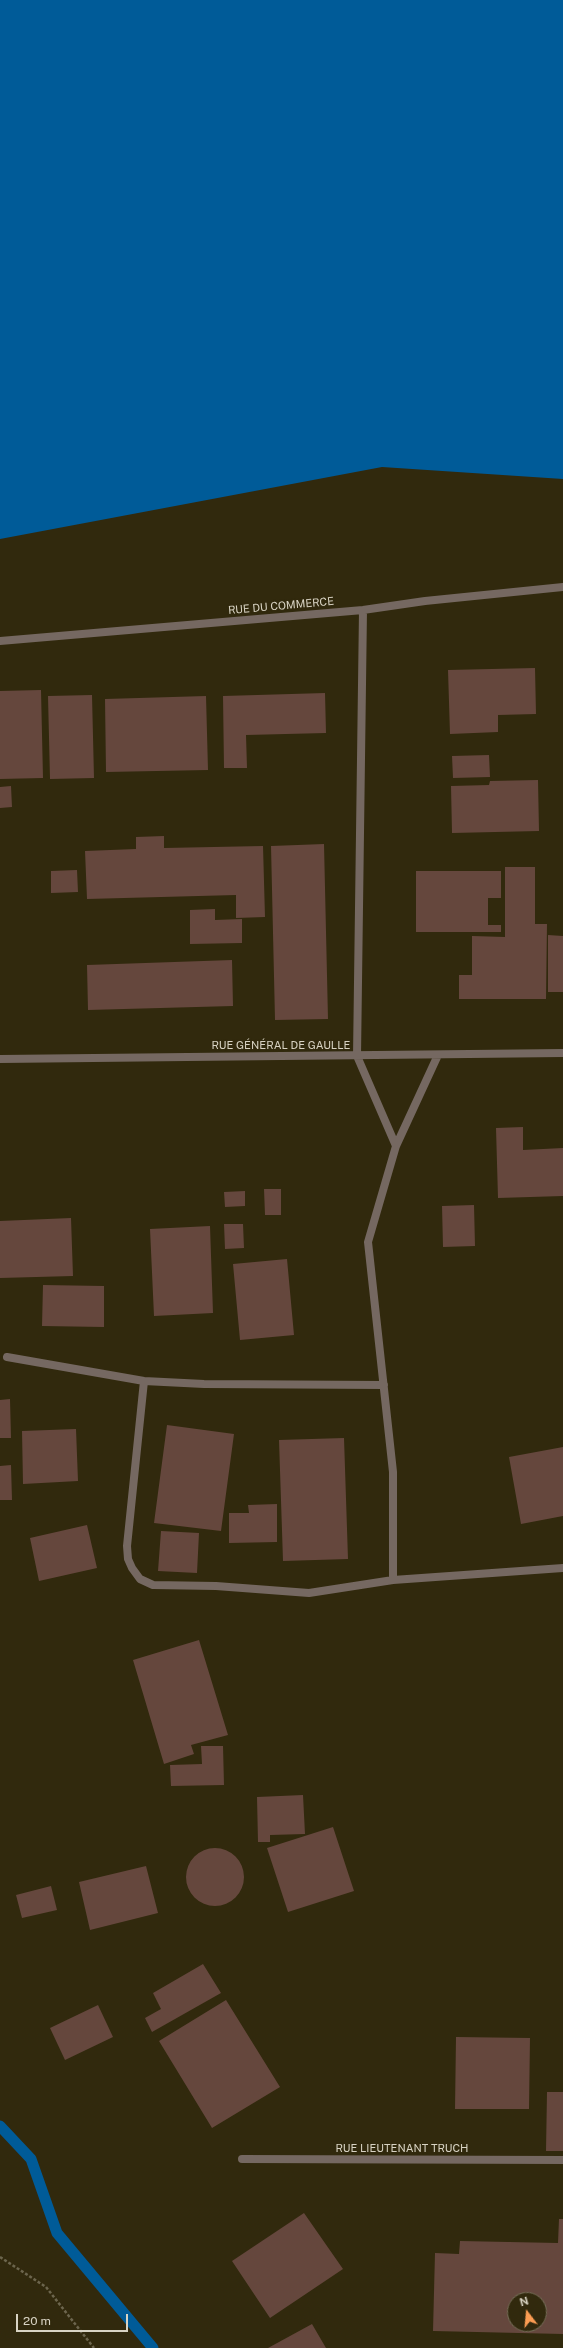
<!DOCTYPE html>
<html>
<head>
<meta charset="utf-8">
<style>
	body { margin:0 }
	#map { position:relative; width:563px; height:2348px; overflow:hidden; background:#31290d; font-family:"Public Sans",sans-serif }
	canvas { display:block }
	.north { position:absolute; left:507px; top:2292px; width:40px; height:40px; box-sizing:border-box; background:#31290d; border:1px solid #746d56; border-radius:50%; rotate:344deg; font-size:11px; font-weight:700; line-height:16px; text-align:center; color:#d8d3c3 }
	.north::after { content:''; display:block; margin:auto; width:14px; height:18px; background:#fc9d53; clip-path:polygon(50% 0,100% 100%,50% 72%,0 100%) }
	.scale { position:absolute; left:16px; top:2314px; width:112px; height:18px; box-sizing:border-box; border:2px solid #d8d3c3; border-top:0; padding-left:5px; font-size:12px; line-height:14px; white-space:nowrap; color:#d8d3c3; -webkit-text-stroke:3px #31290d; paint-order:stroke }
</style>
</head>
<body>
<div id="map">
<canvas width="563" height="2348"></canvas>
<div class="north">N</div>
<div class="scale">20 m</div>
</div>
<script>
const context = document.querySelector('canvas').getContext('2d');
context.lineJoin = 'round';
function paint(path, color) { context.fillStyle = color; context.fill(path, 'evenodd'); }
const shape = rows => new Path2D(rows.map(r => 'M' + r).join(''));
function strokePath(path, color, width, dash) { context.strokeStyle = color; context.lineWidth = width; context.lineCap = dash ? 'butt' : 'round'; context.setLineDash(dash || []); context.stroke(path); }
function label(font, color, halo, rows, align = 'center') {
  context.font = font + ' "Public Sans",sans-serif'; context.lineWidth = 4; context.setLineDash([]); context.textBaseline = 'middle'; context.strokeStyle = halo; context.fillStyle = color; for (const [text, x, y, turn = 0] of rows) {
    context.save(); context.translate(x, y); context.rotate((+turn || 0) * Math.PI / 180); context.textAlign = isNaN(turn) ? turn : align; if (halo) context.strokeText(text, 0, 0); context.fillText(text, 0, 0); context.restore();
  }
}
paint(shape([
	[0,0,563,0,563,479,382,467,0,539]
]), '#005b98');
strokePath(shape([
	[0,2126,31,2159,57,2233,153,2348]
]), '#005b98', 11);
paint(shape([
	[535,668,536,714,498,715,498,732,450,734,448,670],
	[41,690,43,778,0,779,0,691],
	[325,693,326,733,246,735,247,768,224,768,223,696],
	[92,695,94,778,50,779,48,696],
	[206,696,208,770,106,772,105,699],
	[489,755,490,777,453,778,452,756],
	[538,780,539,831,452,833,451,786,489,785,490,781],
	[11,786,12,807,0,808,0,787],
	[164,836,164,848,263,846,265,917,236,918,236,895,87,899,85,851,136,849,136,837],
	[324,844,328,1019,275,1020,271,846],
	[505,867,535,867,535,924,547,924,546,999,459,999,459,975,472,975,472,936,505,937],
	[77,870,78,892,51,893,51,871],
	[416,871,501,871,501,898,488,898,488,925,501,925,501,932,416,932],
	[215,909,215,920,242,919,242,943,190,944,190,910],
	[548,935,563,936,563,992,548,992],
	[232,960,233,1006,88,1010,87,965],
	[523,1127,523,1150,563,1148,563,1196,498,1198,496,1128],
	[264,1189,281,1189,281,1215,265,1215],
	[245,1191,245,1206,225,1207,224,1192],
	[474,1205,475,1246,443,1247,442,1206],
	[71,1218,73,1276,0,1278,0,1221],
	[224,1224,243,1224,244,1248,225,1249],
	[210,1226,213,1313,154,1316,150,1229],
	[287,1259,294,1335,240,1340,233,1264],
	[43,1285,104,1286,104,1327,42,1326],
	[10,1399,11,1438,0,1438,0,1400],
	[167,1425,234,1434,221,1531,154,1523],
	[76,1429,78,1481,23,1484,22,1431],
	[344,1438,348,1559,283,1561,279,1440],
	[563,1447,563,1516,521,1524,509,1457],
	[11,1465,12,1500,0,1500,0,1466],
	[277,1504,277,1542,229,1543,229,1513,249,1513,248,1505],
	[87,1525,97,1568,39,1581,30,1538],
	[161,1531,199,1533,197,1573,158,1571],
	[199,1640,228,1735,191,1745,194,1754,164,1764,133,1660],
	[201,1746,223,1746,224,1785,171,1786,170,1765,202,1764],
	[303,1795,305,1834,270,1835,270,1842,258,1842,257,1797],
	[333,1827,354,1891,288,1912,267,1848],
	'186 1877a29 29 0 1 1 58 0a29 29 0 1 1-58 0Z',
	[146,1866,158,1913,90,1930,79,1882],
	[51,1886,57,1910,22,1918,16,1895],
	[203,1964,221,1993,152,2032,145,2018,161,2009,153,1993],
	[226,2000,280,2087,212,2128,159,2041],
	[98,2005,113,2037,65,2060,50,2028],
	[456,2037,530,2038,529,2109,455,2109],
	[547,2092,563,2092,563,2151,546,2151],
	[304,2213,343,2269,270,2318,232,2261],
	[559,2219,563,2219,563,2334,433,2331,435,2253,459,2254,460,2241,558,2243],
	[515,2300,539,2300,539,2324,515,2324],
	[312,2324,326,2348,268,2348]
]), '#65473d');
strokePath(shape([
	[0,2257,46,2287,94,2348]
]), '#6c654d', 2.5, [3, 2]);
strokePath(shape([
	[363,610,357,1056,396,1146],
	[0,641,363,610,425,601,563,587],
	[0,1059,563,1053],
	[7,1357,144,1381,204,1384,384,1385],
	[144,1381,127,1546,128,1559,132,1568,140,1579,153,1585,216,1586,309,1593,393,1580,563,1568],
	[393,1580,393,1472,368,1242,396,1146,438,1055],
	[242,2159,563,2160]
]), '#756861', 8);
label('11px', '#d8d3c3', '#31290d', [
	["RUE DU COMMERCE",281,606,-5],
	["RUE GÉNÉRAL DE GAULLE",281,1046],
	["RUE LIEUTENANT TRUCH",402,2149]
]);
</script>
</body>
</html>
